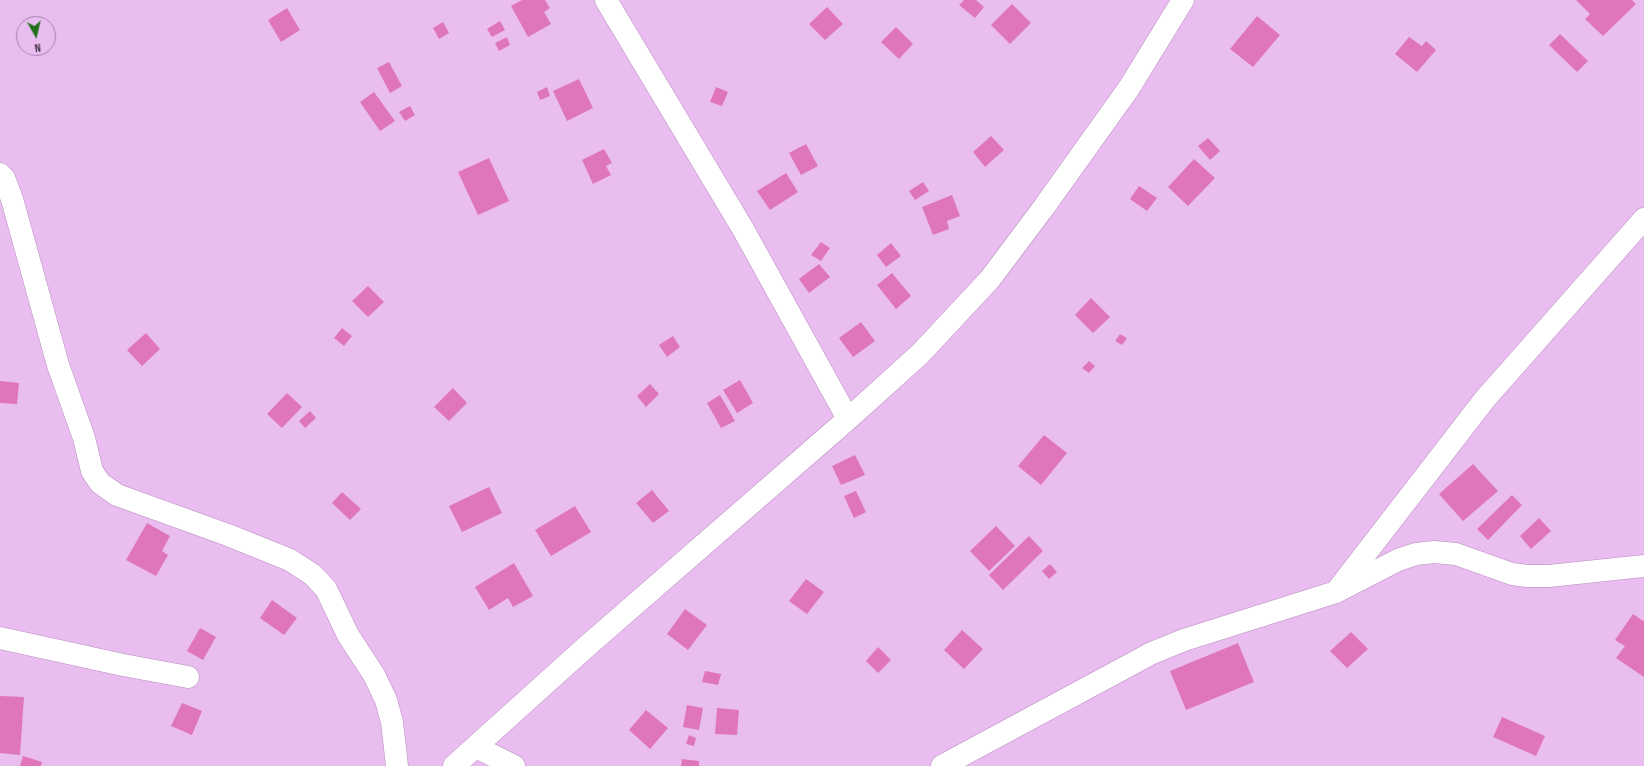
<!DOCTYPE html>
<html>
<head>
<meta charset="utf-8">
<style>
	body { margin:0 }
	#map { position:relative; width:1644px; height:766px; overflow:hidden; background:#eabdf1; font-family:"Sofia Sans Condensed",sans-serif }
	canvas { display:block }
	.north { position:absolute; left:16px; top:16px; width:40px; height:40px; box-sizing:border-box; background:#eabdf1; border:1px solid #a481a9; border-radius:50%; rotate:172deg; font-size:11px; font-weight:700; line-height:16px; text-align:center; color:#3a283d }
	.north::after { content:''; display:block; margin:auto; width:14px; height:18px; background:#20721a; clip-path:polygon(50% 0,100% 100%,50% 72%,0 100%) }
</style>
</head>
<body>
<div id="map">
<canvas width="1644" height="766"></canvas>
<div class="north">N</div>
</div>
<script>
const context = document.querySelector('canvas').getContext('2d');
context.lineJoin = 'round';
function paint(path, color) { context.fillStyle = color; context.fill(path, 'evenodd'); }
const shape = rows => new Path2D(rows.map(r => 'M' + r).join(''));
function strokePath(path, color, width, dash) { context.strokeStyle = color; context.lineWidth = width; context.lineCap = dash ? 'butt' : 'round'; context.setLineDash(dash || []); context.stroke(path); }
paint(shape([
	[522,0,545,0,550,8,544,12,551,24,528,37,511,6],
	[964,0,976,0,984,7,975,18,959,5],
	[1576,0,1632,0,1636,4,1603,36,1585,19,1590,14],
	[1012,4,1031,23,1010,44,991,25],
	[827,7,843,24,825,40,809,24],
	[287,8,300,30,281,42,268,20],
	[1257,16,1280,35,1253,67,1230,49],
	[500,21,505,30,492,37,487,29],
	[443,22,449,33,439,39,433,28],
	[896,27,913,44,899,59,881,42],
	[1560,34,1588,61,1577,72,1549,45],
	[507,37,510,45,499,51,495,43],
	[1409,37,1422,46,1426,41,1436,50,1417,72,1395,54],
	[389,62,402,86,390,93,377,68],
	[579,79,593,108,567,121,553,91],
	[547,87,550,96,540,100,537,92],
	[716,87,728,92,722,106,710,102],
	[374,92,395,121,380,131,360,102],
	[410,106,415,115,405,121,399,112],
	[991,136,1004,150,985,167,973,152],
	[1208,138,1220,151,1210,160,1198,146],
	[806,144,818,166,801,175,789,153],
	[604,149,612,163,606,166,611,175,593,184,582,160],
	[489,158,509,201,478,215,458,172],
	[1194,159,1215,178,1188,206,1168,187],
	[786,173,798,192,770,210,757,191],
	[923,182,929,191,915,200,909,191],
	[1139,186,1157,198,1147,211,1130,199],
	[952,195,960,216,947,221,949,229,933,235,922,207],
	[821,242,830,248,821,261,811,255],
	[891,243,901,256,886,267,877,255],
	[819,264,830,277,809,293,799,279],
	[892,273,911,296,896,309,877,285],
	[368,286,384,302,368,317,352,301],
	[1091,298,1110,317,1093,333,1075,315],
	[861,322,875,341,853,357,839,338],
	[342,328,352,336,344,346,334,338],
	[146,333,160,349,142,366,127,350],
	[1120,334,1127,338,1122,345,1115,341],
	[673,336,680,347,667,357,659,345],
	[1089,361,1095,366,1089,373,1082,368],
	[740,380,753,403,737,413,723,390],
	[0,381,19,383,17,404,0,403],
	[650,384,659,394,646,407,637,396],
	[453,388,467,403,449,421,434,407],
	[287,393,302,407,282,428,267,414],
	[720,395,735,421,721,428,707,403],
	[310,411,316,418,305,428,299,421],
	[1044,435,1067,453,1041,485,1018,466],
	[855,455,865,475,841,485,832,466],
	[1473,464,1498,491,1463,521,1439,494],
	[489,487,502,513,462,532,449,506],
	[652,490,669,511,653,523,636,503],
	[856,491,866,512,854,518,844,496],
	[342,492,361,509,350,520,332,503],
	[1512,495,1522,505,1488,540,1477,529],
	[575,506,591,532,551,556,535,530],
	[1539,518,1551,531,1531,549,1520,536],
	[147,523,170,536,162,551,168,555,156,576,126,560],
	[996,526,1015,546,989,571,970,551],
	[1029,536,1043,551,1003,590,989,575],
	[514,563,533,596,513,607,508,598,489,610,475,587],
	[1050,564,1057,572,1049,579,1042,571],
	[806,579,824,592,807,614,789,601],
	[272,600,297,618,284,635,260,618],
	[685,609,707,625,688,650,667,634],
	[1633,614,1643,621,1644,620,1644,677,1616,658,1625,646,1615,640],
	[200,628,216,637,203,660,187,651],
	[962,630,983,649,964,669,944,650],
	[1351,632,1368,649,1347,668,1330,651],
	[1238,643,1254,682,1186,710,1170,671],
	[878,647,891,660,878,673,866,661],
	[705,671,721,674,718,685,702,682],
	[0,696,24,697,20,755,0,753],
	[182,703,202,711,192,735,171,726],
	[687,705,703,708,699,730,683,727],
	[717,708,739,710,737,735,715,734],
	[646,710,668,728,650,749,629,730],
	[1502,717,1545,736,1536,756,1493,737],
	[689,735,696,738,694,746,686,744],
	[23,756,42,762,41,766,20,766],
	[682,759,699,761,699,766,681,766]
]), '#df76ba');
const minor = shape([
	[606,0,743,229,848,419],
	[0,174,4,178,12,199,58,365,84,438,92,471,100,483,117,495,228,535,290,560,313,575,326,589,348,635,374,675,386,700,392,722,397,766],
	[1339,588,1485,399,1644,219],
	[0,638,123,665,188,677],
	[476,747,514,766],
	[454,766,586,647,848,419,920,354,990,279,1044,207,1129,88,1183,0],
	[942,766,1152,653,1184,640,1336,592,1398,560,1416,554,1434,552,1456,554,1512,574,1527,576,1549,576,1644,566]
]);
strokePath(minor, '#b88cbe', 23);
strokePath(minor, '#fff', 22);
</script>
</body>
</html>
